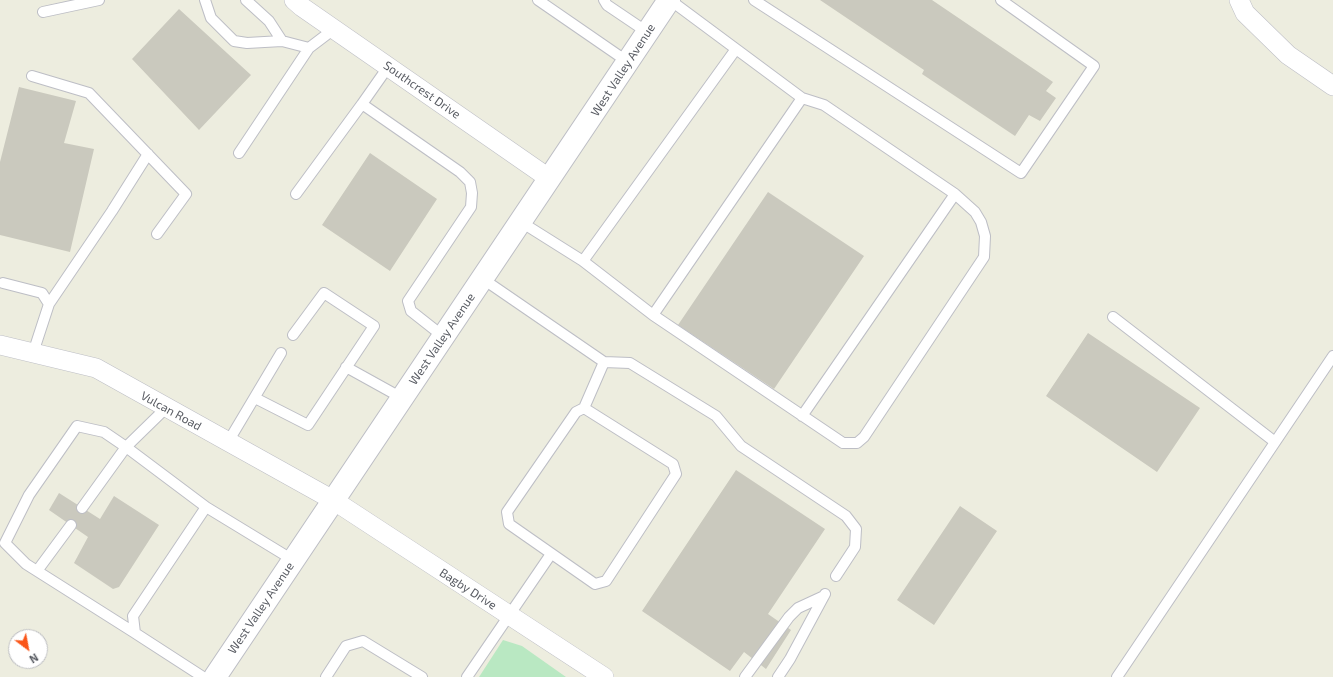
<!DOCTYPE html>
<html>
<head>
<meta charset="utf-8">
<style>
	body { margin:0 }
	#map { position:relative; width:1333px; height:677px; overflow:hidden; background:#ededdf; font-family:"Exo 2",sans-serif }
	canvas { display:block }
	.north { position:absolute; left:8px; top:629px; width:40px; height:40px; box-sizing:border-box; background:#fff; border:1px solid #bcbdc0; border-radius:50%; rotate:148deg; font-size:11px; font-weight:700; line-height:16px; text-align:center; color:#585b62 }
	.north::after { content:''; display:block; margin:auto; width:14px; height:18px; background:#fa5619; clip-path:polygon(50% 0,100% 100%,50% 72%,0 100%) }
</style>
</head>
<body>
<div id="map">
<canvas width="1333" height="677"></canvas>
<div class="north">N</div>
</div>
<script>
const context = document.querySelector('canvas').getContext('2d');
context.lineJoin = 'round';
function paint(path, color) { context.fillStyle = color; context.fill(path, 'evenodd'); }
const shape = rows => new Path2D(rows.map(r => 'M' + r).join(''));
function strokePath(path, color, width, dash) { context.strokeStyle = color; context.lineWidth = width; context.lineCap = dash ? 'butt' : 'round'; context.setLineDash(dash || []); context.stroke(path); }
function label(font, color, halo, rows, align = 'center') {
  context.font = font + ' "Exo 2",sans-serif'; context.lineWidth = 4; context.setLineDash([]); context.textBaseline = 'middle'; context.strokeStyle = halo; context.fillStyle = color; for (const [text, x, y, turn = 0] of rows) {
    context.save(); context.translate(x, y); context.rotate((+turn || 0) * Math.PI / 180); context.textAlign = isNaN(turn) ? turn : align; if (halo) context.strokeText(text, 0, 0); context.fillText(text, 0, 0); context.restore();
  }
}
paint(shape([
	[503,640,522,646,566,677,479,677]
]), '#b9e8c2');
paint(shape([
	[820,0,932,0,1053,82,1046,91,1056,98,1040,121,1029,115,1015,136,922,74,924,70],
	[179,9,251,75,199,130,132,59],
	[19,87,76,101,64,143,94,149,70,252,0,235,0,162],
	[370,153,437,199,390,271,322,225],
	[768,192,864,256,774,389,678,325],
	[1088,333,1200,408,1157,472,1046,396],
	[736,470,825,529,768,614,791,630,766,669,744,652,730,671,642,611],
	[59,493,100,519,114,496,159,525,119,587,113,589,74,563,88,537,49,510],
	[960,506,997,531,934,625,897,600]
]), '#cac9be');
const service = shape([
	[205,0,211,18,234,41,247,43,282,41],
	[246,0,269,21,282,41,309,48,334,29],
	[538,0,628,62],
	[604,0,607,5,647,32],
	[754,0,1021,173,1094,66,1001,0],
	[43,12,99,0],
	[388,67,362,104,460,172,470,182,472,193,471,207,408,301,411,311,444,337],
	[32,76,89,93,186,194,157,234],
	[802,98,824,105,955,194,802,416],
	[239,153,309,48],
	[296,194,362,104],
	[521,222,583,261,653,315,802,98,670,0],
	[583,261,736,49],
	[483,279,604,362,584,408,673,464,676,474,606,581,595,584,509,524,507,512,576,412,584,408],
	[3,283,42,293,49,304,33,353],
	[49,304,112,211,148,154],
	[653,315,843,443,857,443,864,437,984,257,985,236,981,222,975,212,955,194],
	[1113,317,1275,442],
	[604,362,630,363,716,416,741,446,846,516,856,529,855,547,836,576],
	[346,367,402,398],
	[255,398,308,425,374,326,324,293,293,335],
	[228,442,281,353],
	[82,508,126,447,206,507],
	[37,571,71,525],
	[135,633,26,564,5,543,29,495,77,426,104,432,126,447,166,408],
	[203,677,135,633,133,616,206,507,293,560],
	[326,677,346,646,363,641,422,677],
	[467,677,551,554],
	[745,677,789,617,798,608,824,596],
	[778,677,790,659,825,594],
	[1117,677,1333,356]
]);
const minor = shape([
	[294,0,302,7,550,179],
	[1239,0,1245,13,1288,55,1333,86],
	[0,345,96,368,333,500,604,677]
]);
const tertiary = shape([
	[215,677,669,0]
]);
strokePath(service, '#bdbec5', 12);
strokePath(minor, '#bdbec5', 20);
strokePath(tertiary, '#bdbec5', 24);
strokePath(service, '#fff', 10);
strokePath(minor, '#fff', 19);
strokePath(tertiary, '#fff', 22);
label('12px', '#585b62', '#fff', [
	["West Valley Avenue",623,70,-57],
	["Southcrest Drive",422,90,35],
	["West Valley Avenue",442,339,-56],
	["Vulcan Road",171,411,29],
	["Bagby Drive",468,589,33],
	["West Valley Avenue",261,608,-56]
]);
</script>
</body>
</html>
